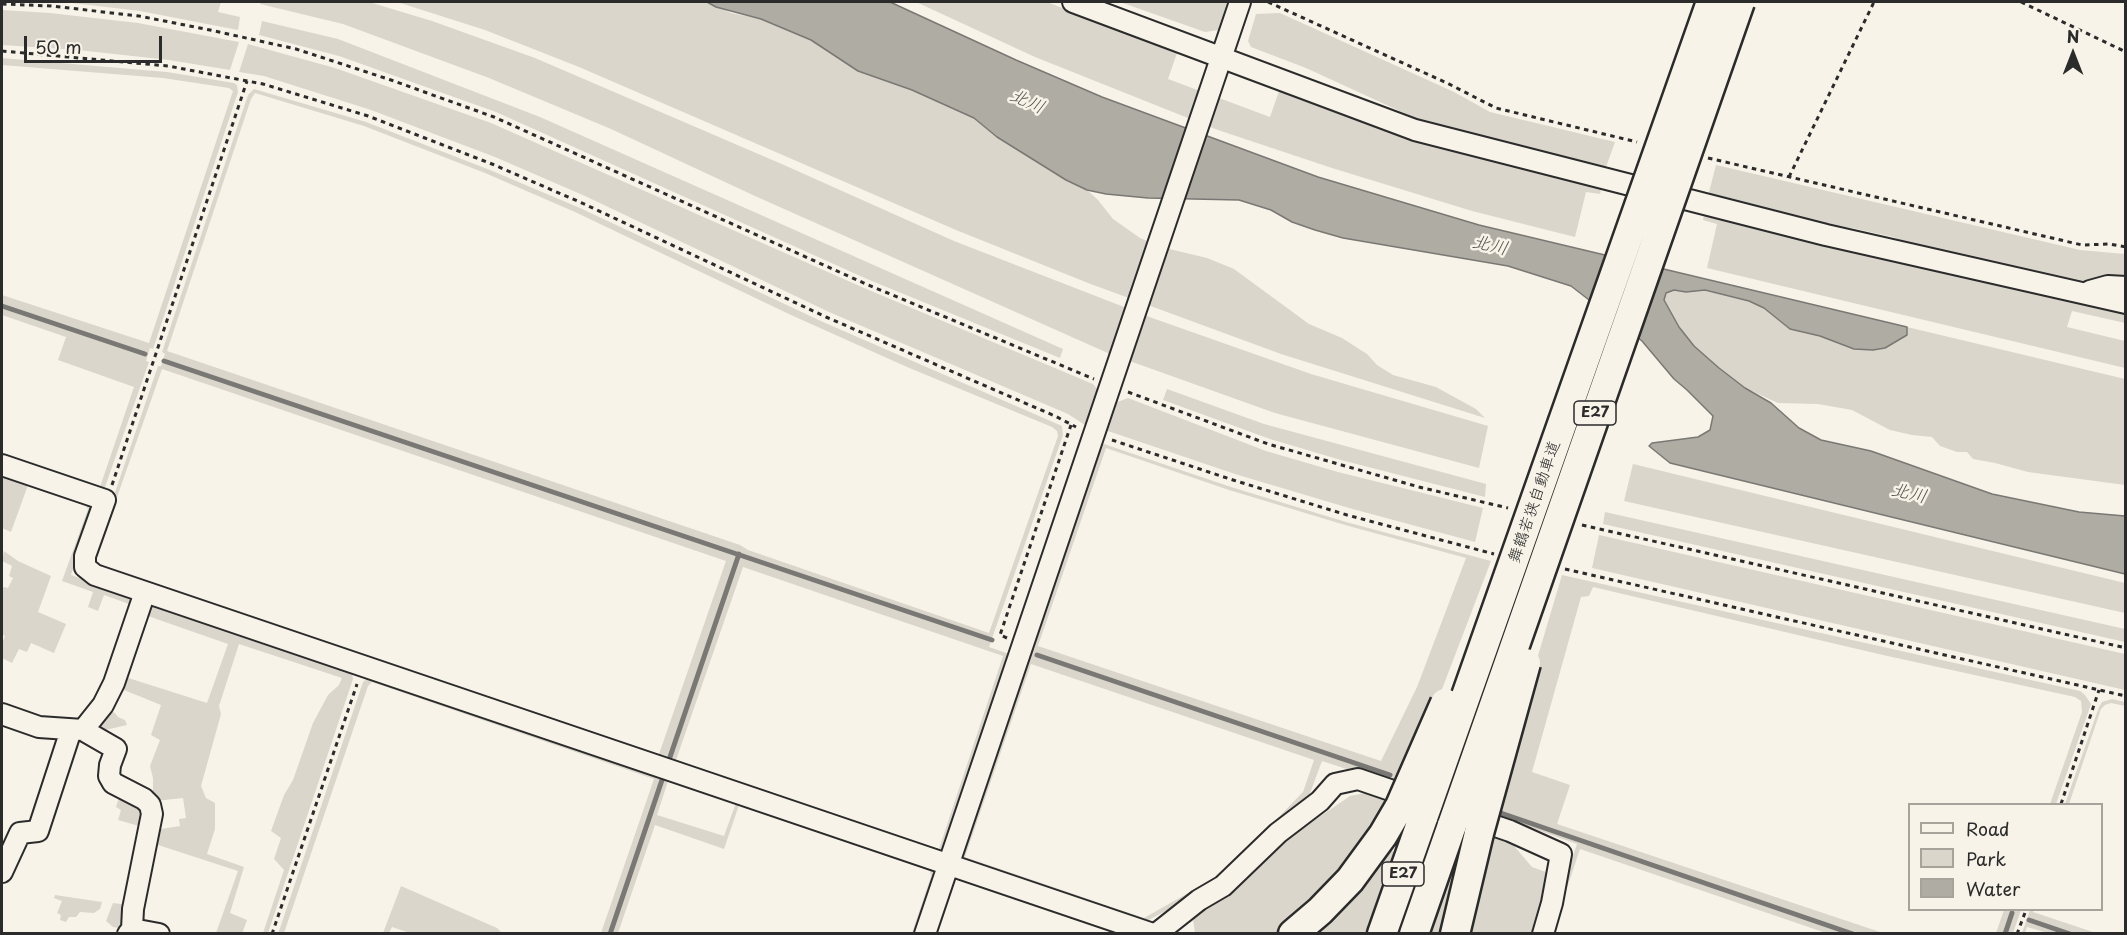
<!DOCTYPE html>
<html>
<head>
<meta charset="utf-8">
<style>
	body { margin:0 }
	#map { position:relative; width:2127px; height:935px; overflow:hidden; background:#f7f3e8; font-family:"Playpen Sans",sans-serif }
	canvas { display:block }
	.frame { position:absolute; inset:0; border:3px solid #2b2b2b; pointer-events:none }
	.legend { position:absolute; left:1908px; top:803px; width:195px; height:108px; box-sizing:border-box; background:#f7f3e8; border:2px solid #a5a39c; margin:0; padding:8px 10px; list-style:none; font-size:18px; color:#2b2b2b }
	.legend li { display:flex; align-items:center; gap:12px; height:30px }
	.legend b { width:30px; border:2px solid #a5a39c }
	.north { position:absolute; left:2043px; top:24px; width:60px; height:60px; -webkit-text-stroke:4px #f7f3e8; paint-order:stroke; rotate:0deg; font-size:16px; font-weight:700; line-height:24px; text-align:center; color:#2b2b2b }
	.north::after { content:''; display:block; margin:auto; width:21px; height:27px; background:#2b2b2b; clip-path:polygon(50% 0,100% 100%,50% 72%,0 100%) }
	.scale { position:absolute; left:24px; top:36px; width:138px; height:27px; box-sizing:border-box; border:3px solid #2b2b2b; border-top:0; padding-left:8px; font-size:18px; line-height:21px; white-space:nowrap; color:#2b2b2b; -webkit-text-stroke:4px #f7f3e8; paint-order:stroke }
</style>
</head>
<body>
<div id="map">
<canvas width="2127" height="935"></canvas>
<div class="frame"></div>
<ul class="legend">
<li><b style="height:8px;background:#f7f3e8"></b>Road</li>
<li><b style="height:16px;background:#dad6cc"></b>Park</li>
<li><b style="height:16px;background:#afaca4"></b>Water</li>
</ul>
<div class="north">N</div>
<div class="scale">50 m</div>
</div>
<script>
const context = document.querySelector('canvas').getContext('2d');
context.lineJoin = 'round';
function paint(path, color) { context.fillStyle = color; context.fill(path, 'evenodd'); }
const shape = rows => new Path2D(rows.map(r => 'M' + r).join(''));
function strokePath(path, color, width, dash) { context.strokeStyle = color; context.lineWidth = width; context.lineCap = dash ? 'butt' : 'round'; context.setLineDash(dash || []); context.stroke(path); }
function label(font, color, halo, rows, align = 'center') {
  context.font = font + ' "Playpen Sans","Klee One",sans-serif'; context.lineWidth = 5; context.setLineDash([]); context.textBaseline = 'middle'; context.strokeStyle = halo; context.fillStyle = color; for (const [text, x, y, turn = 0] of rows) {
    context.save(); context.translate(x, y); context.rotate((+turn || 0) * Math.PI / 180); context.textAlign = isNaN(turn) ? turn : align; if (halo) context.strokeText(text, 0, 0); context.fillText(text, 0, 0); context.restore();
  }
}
paint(shape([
	[64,2,221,2,218,12,240,17,238,30,140,11],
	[261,2,369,2,432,21,535,58,784,165,954,241,1155,319,1311,374,1488,426,1479,468,1275,413,1110,354,755,196,611,129,489,78,343,24,260,4],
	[397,2,707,2,731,13,761,19,811,40,858,71,912,90,974,118,997,137,1066,180,1087,190,1098,200,1113,219,1140,238,1161,247,1207,258,1234,269,1309,324,1342,338,1367,354,1377,365,1393,375,1436,387,1476,409,1485,418,1281,354,1088,283,956,230,579,67,485,30],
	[916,2,1047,2,1177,53,1168,79,1270,117,1279,91,1413,136,1602,186,1600,194,1586,192,1575,237,1472,211,1332,168,1218,130,1035,57],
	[1120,2,1227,2,1218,30,1205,32],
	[2,10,50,13,138,23,239,42,230,70,169,60,78,50,2,45],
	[1280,13,1454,92,1490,112,1615,142,1605,170,1459,132,1417,119,1306,68,1251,47,1248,41,1256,14],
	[262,21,338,39,540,117,1063,349,1060,358,867,279,496,112,339,56,259,35],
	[248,44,335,68,491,123,864,288,1093,384,1098,390,1085,425,1068,414,829,312,585,196,495,157,371,110,264,76,239,72],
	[2,58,167,72,234,83,237,85,238,92,153,349,150,348,146,361,149,362,105,487,100,490,2,458,2,454,100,487,134,387,58,360,66,337,2,315,2,295,149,343,233,91,229,88,163,78,2,65],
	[254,89,366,122,490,170,580,208,823,322,1062,426,1063,435,989,647,1009,654,941,853,96,567,93,557,158,366,161,366,165,354,162,352,248,95],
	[255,93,364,126,485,173,575,212,791,315,907,367,1052,427,1057,431,1058,436,989,633,748,550,740,545,167,351,251,99],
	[162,369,726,561,659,754,103,567,97,563,96,557],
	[743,567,1003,656,939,849,676,760],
	[1716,165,2080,250,2125,254,2125,280,2104,278,2071,283,1922,249,1893,237,1852,228,1814,223,1708,196],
	[1705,211,2125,311,2125,323,2072,311,2067,327,2125,341,2125,368,1707,268,1717,224,1703,220],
	[1674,290,1686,292,1705,290,1749,301,1764,308,1790,329,1820,336,1854,349,1896,342,1907,335,1907,327,2125,379,2125,485,2028,472,1995,463,1973,459,1967,452,1957,452,1940,446,1932,437,1912,435,1890,430,1852,410,1818,404,1778,403,1745,388,1719,368,1694,346,1679,327,1664,300,1666,293],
	[1167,389,1264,424,1486,484,1485,497,1341,460,1270,439,1163,400],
	[1128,398,1266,451,1338,472,1483,508,1475,542,1349,508,1235,474,1105,430,1115,403],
	[1101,443,1231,487,1346,522,1491,561,1431,718,1399,786,1322,761,1309,796,1288,812,1207,889,1143,923,959,859],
	[1106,448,1229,490,1345,525,1466,558,1417,687,1381,761,1038,646],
	[1031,664,1314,760,1303,792,1239,858,1220,875,1144,918,965,857],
	[1633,464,2125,583,2125,613,1624,501],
	[2,472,90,504,92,509,71,575,129,596,131,599,129,604,104,595,98,611,88,607,93,592,62,581,88,509,85,505,28,485,11,532,2,528],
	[1605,512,2125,629,2125,642,1603,524],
	[1599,535,2125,654,2125,690,1592,568],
	[4,551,18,561,51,576,38,612,66,624,54,653,31,643,27,652,19,649,12,663,2,658,2,643,5,636,2,634,2,589,4,587,8,588,13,578,9,576,12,566,2,561],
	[1562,575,2080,691,2085,695,2091,704,2056,804,2050,804,2082,712,2081,701,2075,697,1883,655,1593,587,1589,596,1581,597,1532,772,1570,785,1557,824,1883,933,1826,933,1580,849,1552,933,1547,933,1577,844,1515,822,1490,817],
	[159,604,347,669,352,673,353,679,268,933,263,933,284,870,274,859,281,838,271,831,284,795,293,780,313,723,328,695,339,685,342,678,239,644,219,706,221,714,201,786,206,798,215,803,215,829,207,854,244,867,230,913,247,920,242,934,216,933,238,871,152,843,155,830,180,826,179,819,186,818,183,798,155,801,153,798,153,778,150,766,160,740,151,735,161,705,119,688,122,676,207,703,228,644,145,615,150,606],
	[368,678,669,778,657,815,724,836,737,800,936,870,914,933,912,933,931,876,930,871,739,805,724,849,655,825,618,933,601,933,654,779,372,682,368,686,284,933,278,934,363,682],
	[2112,699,2125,702,2125,706,2111,703,2105,705,2101,709,2069,804,2065,804,2099,707,2102,702],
	[107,710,115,713,118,717,125,720,127,725,105,730,100,737,94,733],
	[121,791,141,802,146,828,118,820,121,810,116,807],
	[1370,792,1394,798,1352,864,1288,927,1279,933,1195,933,1193,919,1196,912,1271,850,1350,796],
	[1488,834,1514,846,1532,867,1546,872,1549,877,1536,933,1465,934],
	[1455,850,1464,857,1445,933,1426,934],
	[1393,851,1397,857,1369,933,1310,934,1381,854],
	[401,886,497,928,502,933,410,933,392,927,389,933,383,933],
	[55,895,102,902,100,909,94,913,80,912,76,917,69,917,66,922,60,920,61,915,57,913,62,901,54,898],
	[113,903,129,905,125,929,113,927,106,921],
	[2004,910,2021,910,2013,933,1996,933],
	[2030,910,2034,910,2033,912,2096,933,2048,933,2027,927,2025,933,2022,933]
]), '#dad6cc');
const water = shape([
	[707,2,890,2,1016,60,1102,97,1318,177,1479,225,1907,327,1907,335,1885,348,1873,350,1854,349,1820,336,1790,329,1764,308,1749,301,1705,290,1686,292,1674,290,1666,293,1664,300,1679,327,1694,346,1719,368,1745,388,1771,403,1799,428,1821,440,1871,451,1992,494,2079,512,2125,516,2125,574,1670,463,1649,446,1652,443,1698,437,1710,430,1713,416,1687,390,1674,379,1642,341,1571,286,1508,266,1343,238,1315,230,1292,222,1271,210,1239,200,1148,198,1106,194,1087,190,1066,180,997,137,974,118,912,90,858,71,811,40,761,19,716,7,707,2]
]);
paint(water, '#afaca4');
strokePath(water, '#7a7874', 1.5);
strokePath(shape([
	[2,306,145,354],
	[164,361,992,640],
	[1037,655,1390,775],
	[670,757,739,554],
	[1495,811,1853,934],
	[2029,920,2070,934],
	[610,934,662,780],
	[2005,934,2012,913]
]), '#7a7874', 5);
const minor = shape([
	[1073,2,1415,130,1826,235,2126,303],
	[2090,291,2108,286,2126,287],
	[2,465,105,500,85,556,85,567,95,575,1153,934],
	[2,714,39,727,83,730,103,705,114,683,145,592],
	[83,730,116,749,110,765,109,776,113,783,144,799,150,805,152,814,133,909,132,929],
	[2,872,20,833,38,831,71,730],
	[128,934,132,929,159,934],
	[925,934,1240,2],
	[1156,934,1199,900,1223,886,1278,833,1320,801,1335,784,1358,779,1510,831,1561,854,1552,903,1543,934]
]);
const highway = shape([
	[1293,934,1320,911,1350,880,1383,835,1400,806],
	[1382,934,1424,815],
	[1414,934,1452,825],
	[1455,934,1479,833]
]);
strokePath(minor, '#2b2b2b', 24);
strokePath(highway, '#2b2b2b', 33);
strokePath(shape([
	[1268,2,1447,83,1496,108,1637,142],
	[2021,2,2126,52],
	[2,4,51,6,139,16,210,30,296,49,391,80,494,117,866,284,1094,379],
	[2,51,168,66,263,84,368,116,492,164,582,203,826,317,1055,416,1076,427],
	[1708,158,2082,245,2109,244,2126,247],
	[1789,177,1874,2],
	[1128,392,1268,444,1419,487,1508,508],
	[1112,440,1233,480,1347,515,1494,554],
	[112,485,247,81],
	[1582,525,2126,648],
	[1565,569,2126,696],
	[1007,638,1000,635,1071,425],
	[2061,804,2099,690],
	[272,934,357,684],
	[2017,934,2026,910]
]), '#2b2b2b', 3, [4.5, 4.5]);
strokePath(minor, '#f7f3e8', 20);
strokePath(highway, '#f7f3e8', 28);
const highwayBridge = shape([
	[1400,806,1445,703],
	[1424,815,1711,2],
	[1452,825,1740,2],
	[1479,833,1526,663]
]);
strokePath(highwayBridge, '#2b2b2b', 33, []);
strokePath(highwayBridge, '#f7f3e8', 28);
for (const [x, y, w] of [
	[1595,413,42],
	[1403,874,42]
]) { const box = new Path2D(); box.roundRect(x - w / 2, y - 12, w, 24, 4.5); context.fillStyle = '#f7f3e8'; context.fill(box); strokePath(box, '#2b2b2b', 1.5); }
label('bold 15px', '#2b2b2b', null, [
	["E27",1595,413],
	["E27",1403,874]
]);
label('16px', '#2b2b2b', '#f7f3e8', [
	["舞鶴若狭自動車道",1535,502,-71]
]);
label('italic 18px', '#53524f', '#f7f3e8', [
	["北川",1027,102,24],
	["北川",1490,246,13],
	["北川",1909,494,13]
]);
</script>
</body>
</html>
